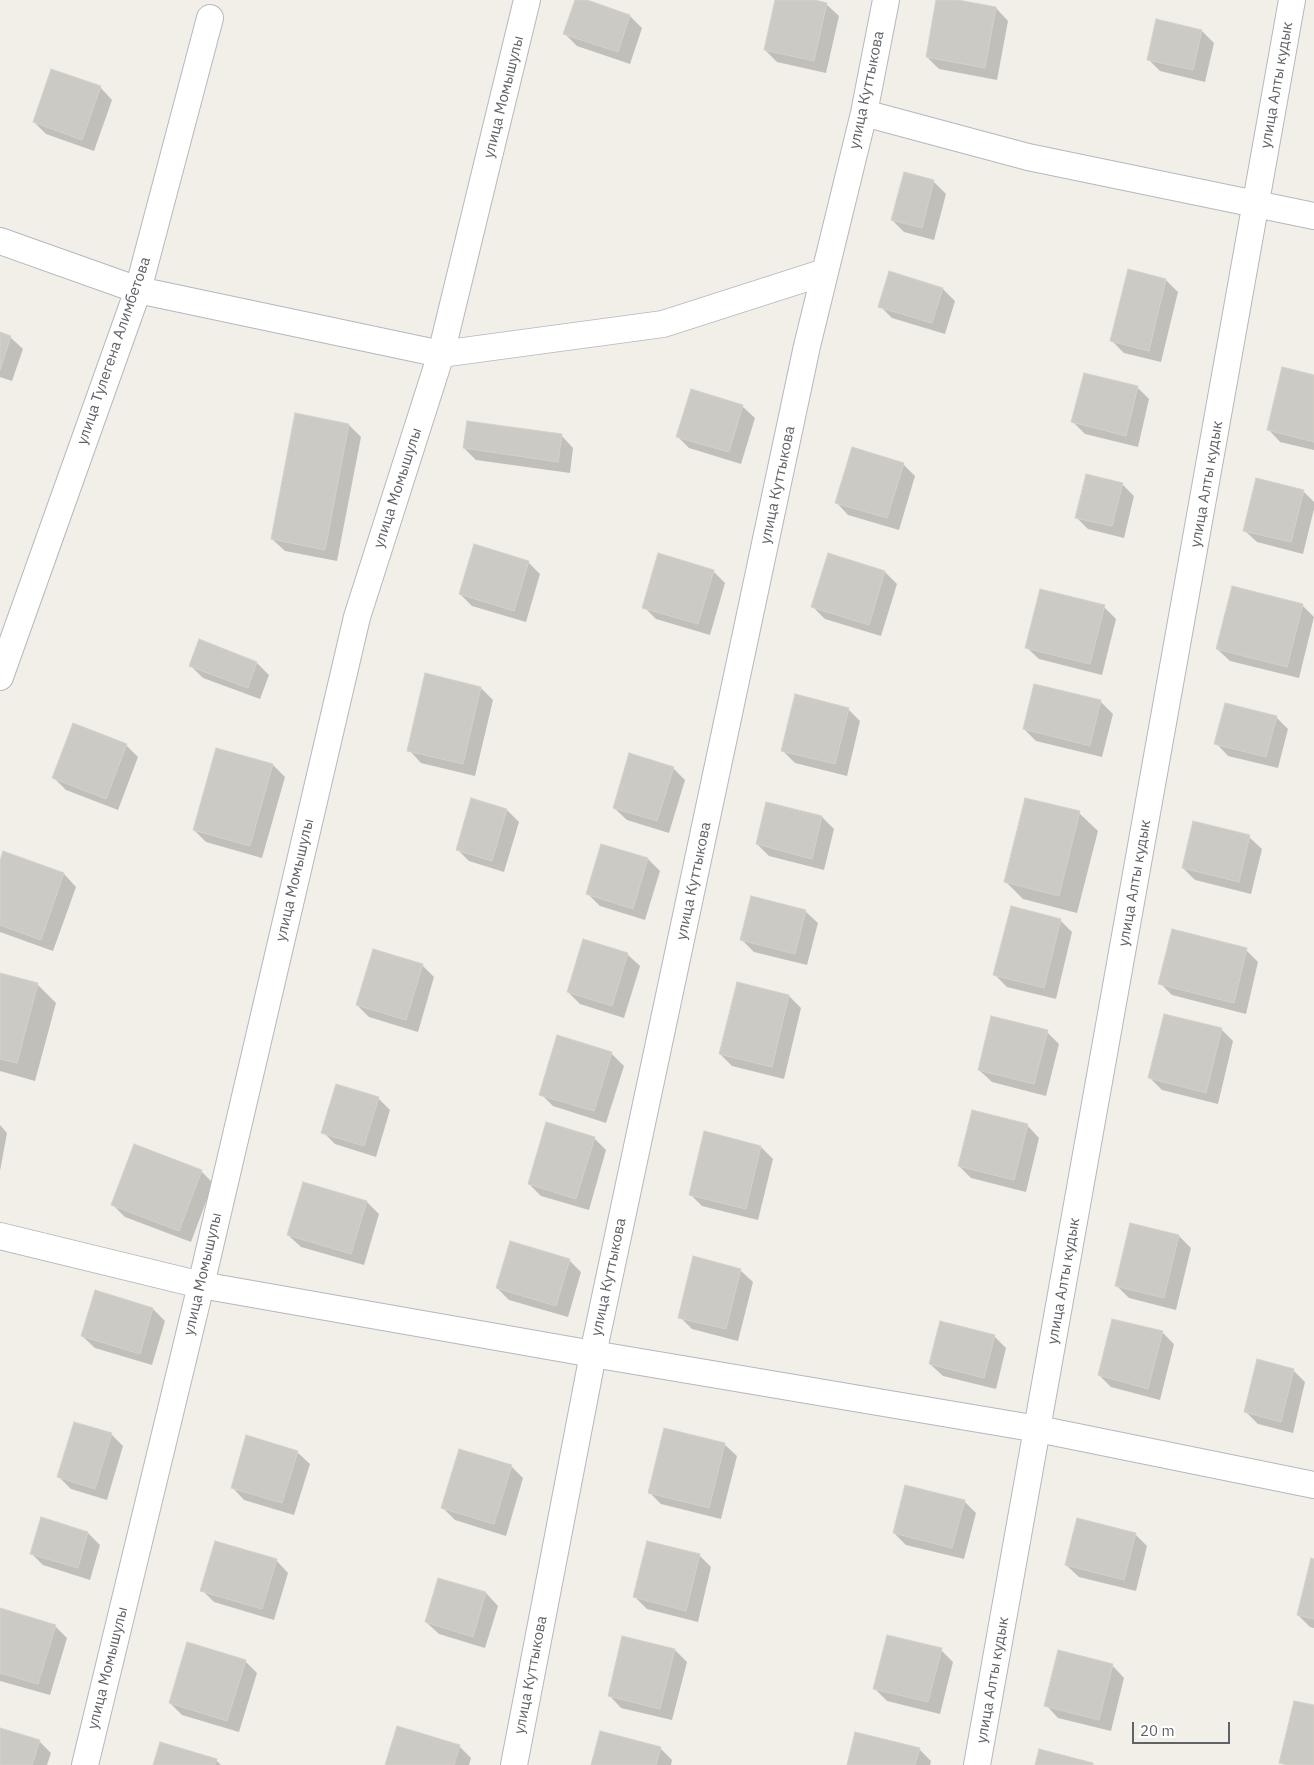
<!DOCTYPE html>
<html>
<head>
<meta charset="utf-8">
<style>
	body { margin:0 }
	#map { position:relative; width:1314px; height:1765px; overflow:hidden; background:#f1efe8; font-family:"IBM Plex Sans",sans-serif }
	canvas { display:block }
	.scale { position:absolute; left:1132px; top:1722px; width:98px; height:22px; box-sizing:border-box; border:2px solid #5f6368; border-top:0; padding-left:6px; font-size:15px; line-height:18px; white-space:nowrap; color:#5f6368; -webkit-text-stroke:4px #fff; paint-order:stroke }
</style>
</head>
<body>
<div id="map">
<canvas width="1314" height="1765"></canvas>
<div class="scale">20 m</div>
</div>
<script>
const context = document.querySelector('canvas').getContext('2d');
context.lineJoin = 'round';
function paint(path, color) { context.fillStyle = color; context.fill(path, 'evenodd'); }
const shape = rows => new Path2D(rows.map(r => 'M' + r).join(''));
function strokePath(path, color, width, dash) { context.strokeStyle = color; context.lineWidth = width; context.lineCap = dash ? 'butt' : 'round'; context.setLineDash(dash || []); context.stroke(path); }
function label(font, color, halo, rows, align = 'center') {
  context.font = font + ' "IBM Plex Sans",sans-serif'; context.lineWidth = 4; context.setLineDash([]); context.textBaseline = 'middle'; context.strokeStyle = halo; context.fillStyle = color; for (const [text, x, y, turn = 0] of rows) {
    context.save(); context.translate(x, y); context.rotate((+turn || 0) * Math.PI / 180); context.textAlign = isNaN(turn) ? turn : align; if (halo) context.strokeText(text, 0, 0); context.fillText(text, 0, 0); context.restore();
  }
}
paint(shape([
	[576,0,583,0,630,16,642,28,630,64,577,46,565,34],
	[776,0,810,0,826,4,839,16,826,73,777,62,765,50],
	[937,0,951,0,996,8,1008,21,997,80,939,69,927,57],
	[1202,31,1214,43,1205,82,1160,71,1148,59],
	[100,87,112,100,94,151,46,134,34,122],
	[905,174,934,182,946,194,934,240,904,232,892,220],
	[1166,280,1178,292,1161,362,1124,353,1112,341],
	[943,289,955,301,945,334,892,318,880,306],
	[0,334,10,337,23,349,12,381,0,377],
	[1314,376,1314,450,1280,442,1268,429],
	[1137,387,1149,399,1138,447,1085,434,1073,422],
	[742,406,755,418,741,464,689,448,677,436],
	[349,425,361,437,337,561,285,551,272,539],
	[561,435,573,448,570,473,476,460,464,448],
	[903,464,915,476,899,530,848,515,836,502],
	[1122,484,1134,496,1124,538,1088,529,1076,517],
	[1303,491,1314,502,1314,509,1303,554,1257,542,1244,530],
	[828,555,885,572,897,584,881,636,825,619,813,607],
	[528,562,540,574,526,622,472,606,460,594],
	[713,571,725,583,710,635,656,619,644,607],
	[1302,605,1314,617,1299,678,1230,661,1217,649],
	[1104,607,1116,619,1102,675,1039,659,1026,647],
	[257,663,269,675,260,699,203,678,191,666],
	[1035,685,1101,702,1113,714,1102,757,1036,741,1024,729],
	[481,688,493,700,475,776,421,763,409,750],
	[848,709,860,721,847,776,795,763,782,750],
	[1276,717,1288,729,1278,768,1228,756,1216,743],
	[126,745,138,757,118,810,66,790,54,778],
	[273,765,285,777,262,858,206,842,194,830],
	[673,768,685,780,669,833,627,820,614,808],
	[472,800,507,810,519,822,504,872,469,861,457,849],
	[1079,813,1098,831,1077,913,1023,899,1005,881],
	[822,817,834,829,824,870,769,856,757,844],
	[1249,837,1262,849,1251,894,1195,880,1183,868],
	[602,845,648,859,660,871,645,920,600,906,588,894],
	[4,853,64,874,76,887,53,951,0,932,0,865],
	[805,911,818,923,807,965,754,952,742,940],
	[1060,920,1072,932,1056,999,1007,987,995,975],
	[1246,950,1258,962,1246,1014,1172,995,1160,983],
	[627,954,640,966,624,1018,580,1004,568,992],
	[422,965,434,977,418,1032,369,1017,357,1005],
	[0,974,37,984,56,1003,35,1081,0,1071],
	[738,984,789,996,801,1008,784,1079,732,1066,720,1054],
	[1221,1029,1233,1041,1218,1104,1162,1090,1150,1078],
	[1047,1032,1059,1044,1046,1096,992,1082,979,1070],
	[611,1053,624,1066,606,1123,553,1106,541,1094],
	[378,1098,390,1110,376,1157,335,1144,323,1132],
	[0,1125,7,1133,0,1171],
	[1027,1125,1039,1138,1026,1192,971,1178,959,1166],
	[705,1133,761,1147,773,1159,758,1220,702,1206,690,1194],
	[594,1138,606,1150,589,1210,541,1196,529,1184],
	[201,1171,213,1183,191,1242,125,1217,113,1205],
	[367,1202,379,1214,364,1265,301,1247,288,1235],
	[1179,1236,1191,1248,1176,1310,1129,1298,1116,1285],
	[569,1260,581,1272,568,1317,509,1300,497,1288],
	[740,1270,753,1282,738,1341,692,1329,680,1317],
	[153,1309,165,1321,152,1365,95,1348,82,1336],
	[1162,1332,1174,1344,1160,1400,1111,1387,1099,1375],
	[994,1336,1006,1348,996,1389,943,1376,930,1364],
	[1293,1370,1305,1382,1293,1433,1258,1424,1246,1412],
	[111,1434,123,1446,107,1500,71,1489,59,1477],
	[724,1444,737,1456,721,1519,661,1504,649,1492],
	[297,1452,310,1464,294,1515,244,1500,232,1487],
	[511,1466,523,1478,506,1536,455,1520,443,1508],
	[964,1501,976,1513,964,1559,906,1545,894,1533],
	[88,1533,100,1545,90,1580,43,1565,31,1553],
	[1135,1534,1147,1546,1136,1591,1079,1577,1066,1565],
	[699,1555,711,1567,698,1622,647,1609,635,1597],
	[276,1560,288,1573,274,1620,214,1602,202,1590],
	[1314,1560,1314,1628,1310,1627,1298,1615],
	[439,1579,486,1593,498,1606,485,1648,439,1634,426,1622],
	[0,1610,55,1626,67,1638,50,1695,0,1681],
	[675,1650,687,1662,672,1720,621,1708,609,1695],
	[941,1650,953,1662,940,1714,887,1701,875,1689],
	[245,1661,257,1673,239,1732,182,1715,170,1703],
	[1112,1665,1124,1678,1111,1731,1058,1718,1046,1705],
	[0,1732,39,1741,51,1753,47,1765,0,1765],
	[459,1746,471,1758,469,1765,386,1765],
	[660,1748,672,1760,671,1765,593,1765],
	[919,1749,931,1761,930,1765,848,1765],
	[216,1760,221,1765,155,1765]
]), '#0003');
const building = shape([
	[575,0,587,0,630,15,618,52,563,34,575,0],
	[775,0,815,0,827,3,814,61,764,50,775,0],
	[936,0,958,0,996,7,985,68,926,57,936,0],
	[1156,19,1202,30,1193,70,1147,60,1156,19],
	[51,69,101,86,82,140,33,122,51,69],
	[904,172,934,180,922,228,891,220,904,172],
	[1128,269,1166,279,1149,351,1110,341,1128,269],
	[889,271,943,288,932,323,878,307,889,271],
	[0,332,11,336,0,370,0,332],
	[1282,367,1314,375,1314,442,1267,430,1282,367],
	[1084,373,1138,386,1126,436,1071,422,1084,373],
	[691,389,743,405,729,452,676,437,691,389],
	[295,413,349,424,325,550,271,539,295,413],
	[467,421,562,434,558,462,463,448,467,421],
	[852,447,904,463,887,518,835,503,852,447],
	[1086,474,1123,483,1112,526,1075,518,1086,474],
	[1256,478,1304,490,1291,542,1243,531,1256,478],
	[474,544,529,561,514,611,459,594,474,544],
	[658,553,714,570,698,624,642,608,658,553],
	[828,553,885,571,869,625,811,607,828,553],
	[1232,586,1303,604,1287,667,1216,649,1232,586],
	[1040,589,1105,605,1090,664,1025,648,1040,589],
	[199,639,257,662,248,688,189,666,199,639],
	[425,673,481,687,463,764,407,751,425,673],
	[1034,684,1101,700,1090,746,1023,729,1034,684],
	[795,694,849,708,835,764,781,751,795,694],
	[1225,703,1277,716,1266,757,1214,744,1225,703],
	[73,723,127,744,106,799,52,778,73,723],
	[216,748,273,764,250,846,193,830,216,748],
	[629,753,674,767,657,821,613,808,629,753],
	[471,798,507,809,492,861,456,850,471,798],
	[1025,798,1080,811,1059,896,1004,882,1025,798],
	[766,802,822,816,812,859,756,844,766,802],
	[1193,821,1250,835,1239,882,1182,868,1193,821],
	[601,844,648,858,633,909,586,894,601,844],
	[3,851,64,873,41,940,0,925,0,861,3,851],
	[751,896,806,910,795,954,740,940,751,896],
	[1011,906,1061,919,1044,988,993,975,1011,906],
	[1172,929,1247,948,1234,1003,1158,984,1172,929],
	[583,939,628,953,612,1006,567,992,583,939],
	[373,949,423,964,406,1020,356,1005,373,949],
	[0,973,38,983,17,1063,0,1059,0,973],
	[737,982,789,995,772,1067,719,1054,737,982],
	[1164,1014,1222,1028,1206,1093,1148,1078,1164,1014],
	[991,1016,1048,1030,1034,1084,978,1070,991,1016],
	[557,1035,612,1052,594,1111,539,1095,557,1035],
	[336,1084,379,1097,364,1146,321,1133,336,1084],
	[972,1110,1028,1124,1014,1180,958,1166,972,1110],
	[546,1122,595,1137,576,1199,528,1184,546,1122],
	[704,1131,761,1146,746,1209,689,1195,704,1131],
	[134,1144,202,1170,179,1231,111,1205,134,1144],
	[303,1182,367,1201,351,1254,287,1235,303,1182],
	[1130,1223,1179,1235,1164,1298,1115,1286,1130,1223],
	[510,1241,570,1259,556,1306,496,1288,510,1241],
	[693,1256,741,1269,726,1329,678,1318,693,1256],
	[95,1290,153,1308,140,1354,81,1336,95,1290],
	[1112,1319,1163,1331,1148,1389,1098,1375,1112,1319],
	[940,1321,995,1335,984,1378,929,1364,940,1321],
	[1257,1359,1294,1369,1281,1422,1244,1412,1257,1359],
	[74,1422,112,1433,95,1489,57,1477,74,1422],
	[664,1428,725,1443,709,1508,648,1493,664,1428],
	[246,1435,298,1451,282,1503,231,1488,246,1435],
	[459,1449,512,1465,494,1524,441,1508,459,1449],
	[905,1485,965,1500,952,1548,893,1533,905,1485],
	[41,1517,88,1532,78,1568,30,1554,41,1517],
	[1077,1518,1136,1533,1124,1580,1065,1565,1077,1518],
	[215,1541,277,1559,262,1609,200,1591,215,1541],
	[647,1541,700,1554,686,1611,633,1597,647,1541],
	[1311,1558,1314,1559,1314,1619,1297,1615,1311,1558],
	[438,1578,486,1592,473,1637,425,1622,438,1578],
	[0,1608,56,1625,38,1684,0,1673,0,1608],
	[887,1635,942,1648,928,1702,873,1689,887,1635],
	[622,1636,675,1649,660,1709,608,1696,622,1636],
	[187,1642,246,1660,227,1721,169,1703,187,1642],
	[1058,1650,1113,1664,1099,1720,1044,1706,1058,1650],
	[1294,1701,1314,1705,1314,1765,1287,1765,1279,1763,1294,1701],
	[397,1726,460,1745,454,1765,385,1765,397,1726],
	[0,1728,40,1740,32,1765,0,1765,0,1728],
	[600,1731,661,1747,656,1765,591,1765,600,1731],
	[855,1732,920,1748,915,1765,847,1765,855,1732],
	[160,1742,217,1759,215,1765,153,1765,160,1742],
	[1039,1749,1093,1763,1093,1765,1035,1765,1039,1749]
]);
paint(building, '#cccac5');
strokePath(building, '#d6d1c6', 1);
const minor = shape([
	[864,113,1028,157,1314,216],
	[0,241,138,290,441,354,663,324,825,272],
	[0,677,138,290,210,18],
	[0,1236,201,1285,593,1354,1038,1429,1314,1485],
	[85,1765,201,1285,357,617,441,354,527,0],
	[514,1765,593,1354,807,346,864,113,886,0],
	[977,1765,1292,0]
]);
strokePath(minor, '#b5b8bc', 28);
strokePath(minor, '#fff', 26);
label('15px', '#5f6368', '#fff', [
	["улица Алты кудык",1277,85,-80],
	["улица Куттыкова",867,90,-78],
	["улица Момышулы",504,97,-76],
	["улица Тулегена Алимбетова",114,351,-71],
	["улица Алты кудык",1207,484,-80],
	["улица Куттыкова",778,485,-78],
	["улица Момышулы",398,488,-72],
	["улица Момышулы",295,880,-77],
	["улица Куттыкова",694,881,-78],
	["улица Алты кудык",1135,883,-80],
	["улица Момышулы",203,1274,-77],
	["улица Куттыкова",609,1277,-78],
	["улица Алты кудык",1064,1281,-80],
	["улица Момышулы",108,1668,-76],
	["улица Куттыкова",531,1675,-79],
	["улица Алты кудык",993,1680,-80]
]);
</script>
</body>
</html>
